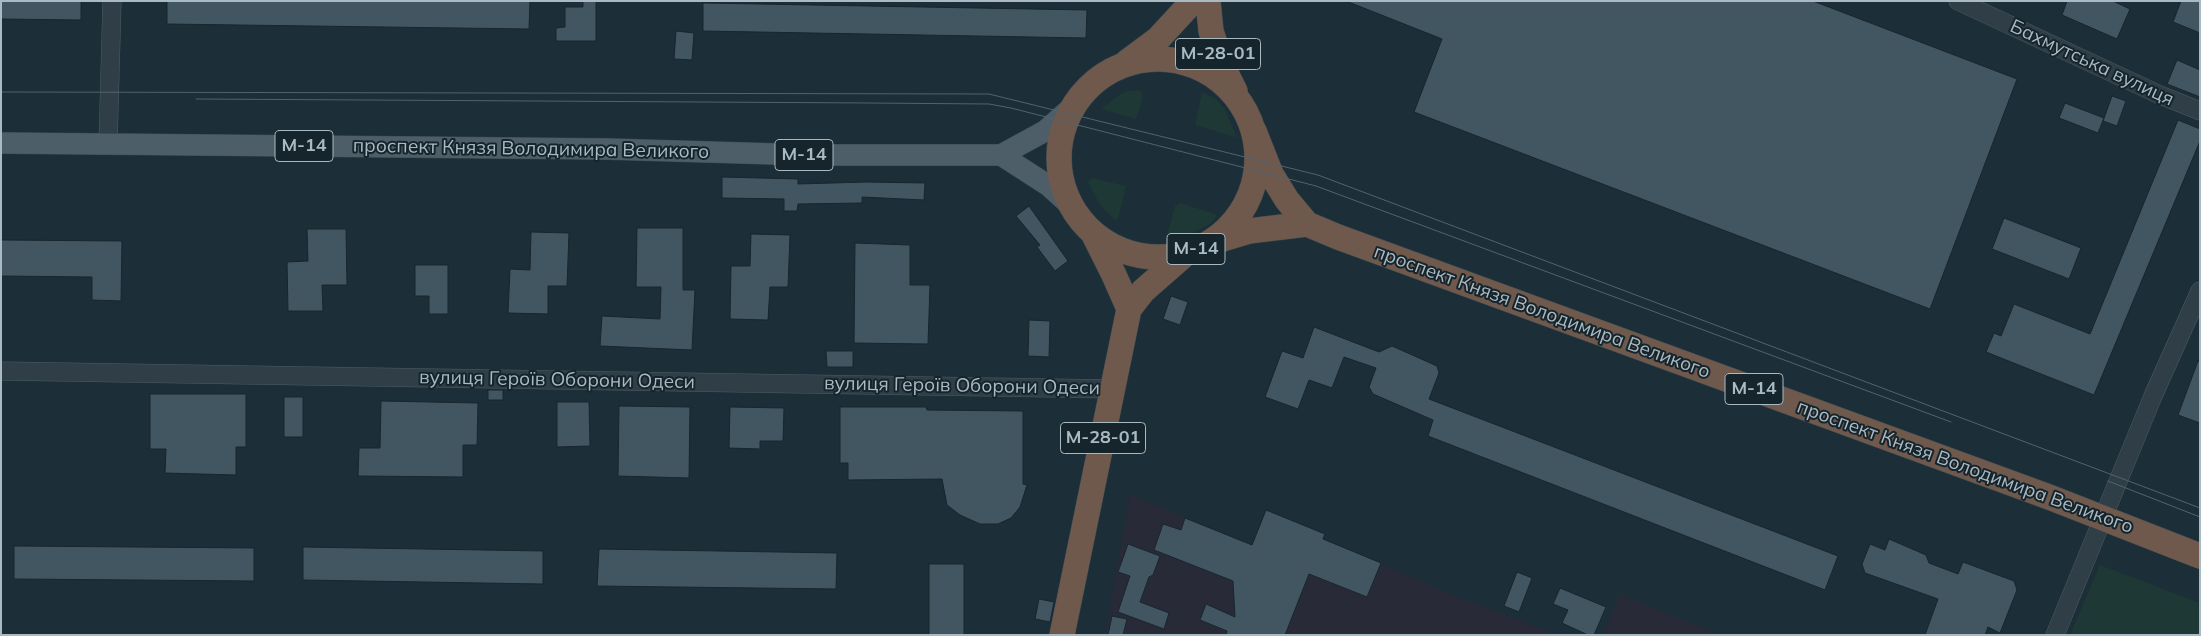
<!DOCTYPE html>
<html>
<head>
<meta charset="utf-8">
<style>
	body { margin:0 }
	#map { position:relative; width:2201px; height:636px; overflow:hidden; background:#1c2e37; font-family:Mulish,sans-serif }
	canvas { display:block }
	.frame { position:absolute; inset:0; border:2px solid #a9bac5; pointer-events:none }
</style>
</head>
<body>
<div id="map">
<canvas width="2201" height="636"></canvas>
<div class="frame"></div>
</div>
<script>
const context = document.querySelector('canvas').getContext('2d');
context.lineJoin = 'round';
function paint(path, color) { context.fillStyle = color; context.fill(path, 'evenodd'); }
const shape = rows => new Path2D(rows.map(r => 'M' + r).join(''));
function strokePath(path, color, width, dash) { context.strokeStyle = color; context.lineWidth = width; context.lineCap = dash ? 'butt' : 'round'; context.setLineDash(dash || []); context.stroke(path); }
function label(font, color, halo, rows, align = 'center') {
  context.font = font + ' Mulish,sans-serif'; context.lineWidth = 4; context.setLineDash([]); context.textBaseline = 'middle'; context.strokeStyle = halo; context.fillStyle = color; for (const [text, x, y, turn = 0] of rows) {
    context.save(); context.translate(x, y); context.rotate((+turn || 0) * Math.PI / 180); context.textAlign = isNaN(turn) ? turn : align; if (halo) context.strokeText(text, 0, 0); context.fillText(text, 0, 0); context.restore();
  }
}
paint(shape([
	[1130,494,1252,545,1266,510,1325,534,1323,539,1448,593,1558,635,1105,635],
	[1620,594,1720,635,1603,635]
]), '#282a38');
paint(shape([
	[1139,90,1142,92,1142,100,1136,119,1101,109,1119,95,1127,91],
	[1202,92,1216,99,1225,109,1237,138,1195,125],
	[1092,178,1126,186,1118,219,1115,220,1100,205,1088,182],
	[1180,203,1215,214,1217,216,1211,223,1193,233,1173,237,1167,235,1175,206],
	[2100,565,2200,603,2200,635,2070,635]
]), '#1e3835');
const building = shape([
	[1,1,81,1,81,20,1,19,1,1],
	[167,1,530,1,529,29,167,24,167,1],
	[583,1,596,1,596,41,556,41,556,28,565,27,565,7,583,7,583,1],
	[1346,1,1813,1,2017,79,1930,309,1414,112,1442,39,1346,1],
	[2067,1,2113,1,2130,9,2117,39,2062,15,2067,1],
	[2181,1,2200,1,2200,33,2173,22,2181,1],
	[703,3,1087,10,1086,38,703,31,703,3],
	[676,31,694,33,692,60,674,59,676,31],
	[2177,60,2200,70,2200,97,2167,84,2177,60],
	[2112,96,2126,101,2117,126,2103,121,2112,96],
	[2065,103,2104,118,2098,133,2059,118,2065,103],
	[2178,120,2200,129,2200,141,2094,395,1986,352,1994,333,2001,336,2014,304,2090,334,2178,120],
	[722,177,798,179,798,184,866,182,925,183,924,200,862,197,862,203,798,204,797,211,784,211,784,199,722,198,722,177],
	[1029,206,1068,261,1055,271,1037,247,1040,245,1016,216,1029,206],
	[2004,218,2081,248,2069,279,1992,249,2004,218],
	[637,228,683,228,683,290,695,290,692,350,600,346,602,316,660,319,661,287,636,287,637,228],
	[307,229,346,229,347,285,322,285,323,311,288,311,287,262,308,261,307,229],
	[531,232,569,233,567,286,548,286,548,314,508,313,510,269,530,270,531,232],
	[751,234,790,235,788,287,770,287,768,320,730,319,731,266,750,266,751,234],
	[1,240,122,241,121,301,92,300,92,277,1,276,1,240],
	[855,243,910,245,910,285,930,285,928,344,854,343,855,243],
	[415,265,448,265,448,314,429,314,429,296,415,296,415,265],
	[1171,296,1188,302,1180,325,1163,319,1171,296],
	[1029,320,1050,321,1049,357,1028,356,1029,320],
	[1314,327,1379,352,1392,346,1437,366,1439,373,1429,399,1838,556,1825,590,1428,436,1433,420,1373,394,1369,387,1376,368,1344,357,1332,388,1309,380,1298,409,1265,397,1282,351,1303,358,1314,327],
	[826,351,853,351,853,367,827,367,826,351],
	[2198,361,2200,362,2200,423,2178,415,2198,361],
	[488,390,503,390,503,400,488,400,488,390],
	[150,394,246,394,246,447,236,447,236,475,165,473,166,449,150,449,150,394],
	[284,397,303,397,303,437,284,437,284,397],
	[381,401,478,403,477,445,463,445,463,477,358,476,359,448,380,448,381,401],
	[557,402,589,402,590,446,557,447,557,402],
	[619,406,690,407,689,478,618,476,619,406],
	[730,407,784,408,783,441,760,441,760,449,729,448,730,407],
	[840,407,926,407,927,410,1023,411,1023,484,1027,485,1020,507,1011,518,998,524,980,524,960,515,947,505,942,479,848,480,848,463,840,463,840,407],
	[1266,510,1325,534,1323,539,1381,563,1367,597,1309,574,1285,635,1226,635,1227,631,1200,620,1206,604,1235,617,1233,581,1154,550,1163,524,1181,530,1185,518,1252,545,1266,510],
	[1889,539,1926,555,1929,563,1958,574,1963,562,2014,581,2017,590,2000,633,1988,627,1985,635,1925,635,1938,599,1865,573,1862,564,1870,544,1885,550,1889,539],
	[1128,544,1160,556,1153,575,1149,577,1140,602,1169,613,1164,629,1118,612,1130,576,1118,572,1128,544],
	[14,546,254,548,254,581,14,579,14,546],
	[303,547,543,551,543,584,303,580,303,547],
	[599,549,837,553,836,589,597,586,599,549],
	[929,564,964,564,964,635,929,635,929,564],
	[1517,572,1532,578,1519,612,1504,606,1517,572],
	[1560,588,1606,607,1594,635,1588,635,1562,623,1568,610,1553,604,1560,588],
	[1039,599,1054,602,1050,622,1035,619,1039,599],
	[1112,616,1127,619,1123,635,1108,635,1112,616]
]);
paint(building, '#425661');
strokePath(building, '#18262d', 1);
const minor = shape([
	[1958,1,2160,95,2200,111],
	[108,145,112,1],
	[1,371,1113,389],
	[2055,635,2153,396,2200,291]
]);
const major = shape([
	[1,143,607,149,810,155,1001,155,1045,131,1072,107],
	[1001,155,1049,186,1071,206]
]);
const highway = shape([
	[1208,1,1211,31,1222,65,1235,91],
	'1059 158a99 99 0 1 1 198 0a99 99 0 1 1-198 0Z',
	[1127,62,1158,39,1193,1],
	[1254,131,1271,174,1287,200,1307,224,1338,237,2049,497,2200,556],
	[1093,233,1114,275,1129,309],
	[1216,241,1249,231,1307,224],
	[1062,635,1129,309,1143,291,1184,255]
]);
strokePath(minor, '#4d5d66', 19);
strokePath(major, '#3c4b54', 22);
strokePath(highway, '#3b4a51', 26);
strokePath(minor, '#303f47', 18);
strokePath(major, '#4d5e68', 21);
strokePath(highway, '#6e594c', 25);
strokePath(shape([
	[1,92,989,94,1318,175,2200,508],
	[196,99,870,103,989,104,1011,108,1316,186,1951,422],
	[2108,481,2200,517]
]), '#51646f', 1);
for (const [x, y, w] of [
	[1218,54,85],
	[304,146,58],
	[804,155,58],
	[1196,249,58],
	[1754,389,58],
	[1103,438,85]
]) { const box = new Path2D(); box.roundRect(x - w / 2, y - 15.5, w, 31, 4); context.fillStyle = '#16242b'; context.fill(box); strokePath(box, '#a9bac5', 1); }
label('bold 18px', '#a9bac5', null, [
	["М-28-01",1218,54],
	["М-14",304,146],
	["М-14",804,155],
	["М-14",1196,249],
	["М-14",1754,389],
	["М-28-01",1103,438]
]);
label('19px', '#a9bac5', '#16242b', [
	["Бахмутська вулиця",2092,63,25],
	["проспект Князя Володимира Великого",531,149,1],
	["проспект Князя Володимира Великого",1542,312,20],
	["вулиця Героїв Оборони Одеси",557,380,1],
	["вулиця Героїв Оборони Одеси",962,386,1],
	["проспект Князя Володимира Великого",1965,467,20]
]);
</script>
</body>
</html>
